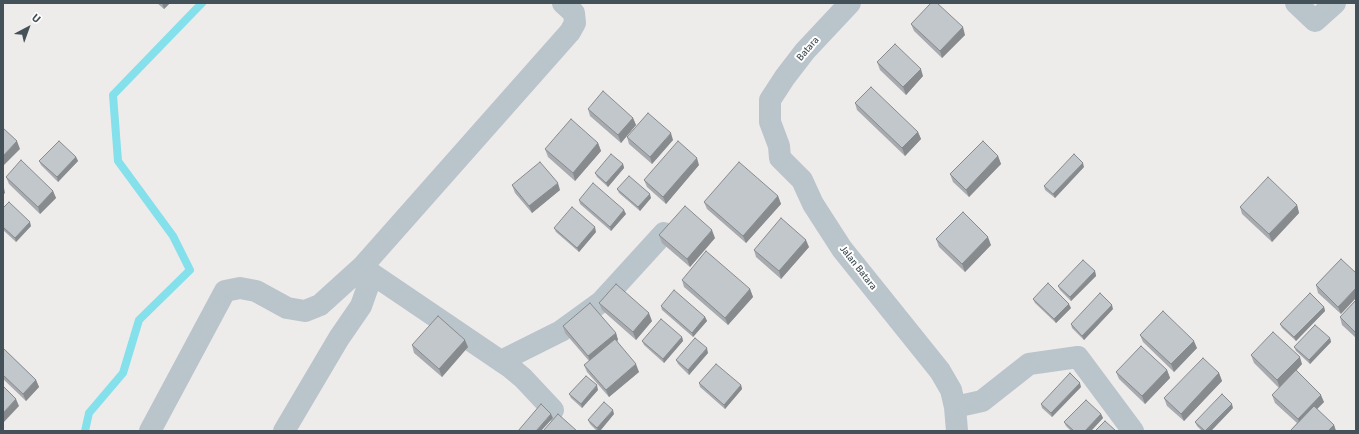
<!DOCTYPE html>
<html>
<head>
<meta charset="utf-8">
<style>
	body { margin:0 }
	#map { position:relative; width:1359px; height:434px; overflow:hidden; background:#eeebeb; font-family:Signika,sans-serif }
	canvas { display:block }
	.frame { position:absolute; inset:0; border:4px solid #445158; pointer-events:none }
	.north { position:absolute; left:8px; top:8px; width:40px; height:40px; -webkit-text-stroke:3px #fff; paint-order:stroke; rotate:41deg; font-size:11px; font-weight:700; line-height:16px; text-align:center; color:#445158 }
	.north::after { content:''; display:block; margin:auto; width:14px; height:18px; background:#445158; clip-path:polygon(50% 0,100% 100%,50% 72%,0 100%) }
</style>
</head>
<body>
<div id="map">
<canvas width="1359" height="434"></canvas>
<div class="frame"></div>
<div class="north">U</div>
</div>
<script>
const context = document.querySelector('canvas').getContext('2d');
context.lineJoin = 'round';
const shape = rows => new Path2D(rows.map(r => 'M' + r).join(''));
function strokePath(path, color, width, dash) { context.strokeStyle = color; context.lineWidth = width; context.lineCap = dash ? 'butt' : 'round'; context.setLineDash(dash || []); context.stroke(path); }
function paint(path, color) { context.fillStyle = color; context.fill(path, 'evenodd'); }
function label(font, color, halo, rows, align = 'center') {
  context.font = font + ' Signika,sans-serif'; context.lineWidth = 4; context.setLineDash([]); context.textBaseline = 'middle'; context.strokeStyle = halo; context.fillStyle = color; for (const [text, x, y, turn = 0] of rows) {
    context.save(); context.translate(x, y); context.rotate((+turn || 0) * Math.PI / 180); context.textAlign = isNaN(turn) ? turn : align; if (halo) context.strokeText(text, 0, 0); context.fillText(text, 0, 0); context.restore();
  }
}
strokePath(shape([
	[85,431,89,413,123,373,139,320,190,270,173,236,118,161,113,95,202,3]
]), '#84e0ea', 8);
strokePath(shape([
	[850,3,805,51,785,77,770,100,770,122,779,146,780,158,802,180,813,204,842,249,940,371,951,390,955,407,957,431],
	[1296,3,1315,21,1335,3],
	[362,267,511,368,523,378,553,410],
	[501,361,561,331,601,302,664,233],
	[955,407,982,401,1029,364,1078,357,1133,431],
	[150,431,225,291,240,288,256,291,287,308,305,311,320,305,362,267,570,32,575,23,574,13,563,3],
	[284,431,339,338,361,306,372,275]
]), '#b9c4cb', 22);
paint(shape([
	[157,3,170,3,164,9],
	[911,24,965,35,942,58,914,31],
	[877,62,923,76,906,95,880,70],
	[855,103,918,132,921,139,905,156,857,110],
	[588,109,633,118,636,125,621,143,590,116],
	[627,137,673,140,652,164,629,144],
	[598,143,601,151,575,181,548,157,545,149],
	[998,156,1001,164,969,197,953,182,950,174],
	[76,157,78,161,58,182,41,165,39,161],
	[623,164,624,168,608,187,597,177,595,173],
	[699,165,666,204,647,187,644,180],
	[1084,167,1055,198,1045,190,1044,186],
	[6,177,53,191,56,198,40,214,9,184],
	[512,185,560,190,532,213,515,193],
	[617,189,651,198,640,211,619,193],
	[778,196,781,204,746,243,707,209,704,202],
	[579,200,626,214,611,231,580,204],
	[1297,205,1299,213,1272,242,1242,214,1240,207],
	[3,208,31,226,16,242,3,230],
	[554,228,596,232,579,252,556,232],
	[659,235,715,238,690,267,662,243],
	[936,239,991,245,965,272,939,247],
	[809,247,781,279,756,257,754,250],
	[1341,259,1341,314,1318,293,1316,285],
	[1095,271,1096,276,1071,301,1060,290,1058,286],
	[682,280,750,289,753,297,728,325,684,287],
	[1033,299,1071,308,1056,323,1035,303],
	[1356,300,1356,338,1342,325,1340,317],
	[599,303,652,321,636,340,602,310],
	[661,306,705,317,707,321,693,337,662,310],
	[1324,307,1325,311,1296,341,1282,328,1280,324],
	[1113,309,1084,340,1072,328,1071,324],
	[563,326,616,333,618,340,617,341,639,372,609,397,587,372,584,365,589,361,565,333],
	[1140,335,1197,348,1174,372,1143,342],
	[682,337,683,341,664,363,644,345,642,341],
	[1330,338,1331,342,1310,364,1296,351,1294,347],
	[412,345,468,347,442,377,414,353],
	[3,348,36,380,39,387,26,401,3,379],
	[708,353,689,375,678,364,676,360],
	[1251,355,1302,364,1296,371,1324,402,1317,409,1334,425,1336,431,1290,431,1297,423,1275,403,1272,395,1279,388,1254,363],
	[1167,370,1170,378,1145,404,1119,379,1116,372],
	[1219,373,1222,381,1184,421,1167,406,1164,398],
	[699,383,741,385,742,389,725,409,700,387],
	[1081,387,1052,417,1042,408,1041,404],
	[598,390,582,408,571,398,569,394],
	[1233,408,1211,431,1202,431,1197,426,1195,422],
	[614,414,600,431,597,431,590,424,588,420],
	[1101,414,1103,418,1091,431,1071,431,1066,426,1064,422]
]), '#a7abaf');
paint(shape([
	[162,3,170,3,164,9],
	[963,27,965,35,942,58,940,51],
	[921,69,923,76,906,95,903,87],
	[633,118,636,125,621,143,618,135],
	[918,132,921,139,905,156,902,148],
	[671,133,673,140,652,164,650,157],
	[17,141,20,149,3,166,3,156],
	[598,143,601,151,575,181,573,173],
	[998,156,1001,164,969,197,966,190],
	[76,157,78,161,58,182,57,177],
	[697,158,699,165,666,204,663,197],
	[1083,163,1084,167,1055,198,1053,194],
	[623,164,624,168,608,187,606,183],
	[558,183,560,190,532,213,529,206],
	[4,188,5,193,3,195,3,189],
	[53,191,56,198,40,214,38,207],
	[650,194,651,198,640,211,638,207],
	[778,196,781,204,746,243,743,236],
	[1297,205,1299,213,1272,242,1269,234],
	[624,210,626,214,611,231,610,227],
	[30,222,31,226,16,242,15,238],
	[595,227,596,232,579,252,577,248],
	[712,230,715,238,690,267,687,259],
	[988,237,991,245,965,272,962,264],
	[806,240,809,247,781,279,779,271],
	[1095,271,1096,276,1071,301,1070,297],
	[1356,288,1356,298,1341,314,1338,307],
	[750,289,753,297,728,325,725,318],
	[1069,304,1071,308,1056,323,1054,319],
	[1112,305,1113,309,1084,340,1082,336],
	[1324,307,1325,311,1296,341,1294,337],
	[649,313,652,321,636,340,633,332],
	[705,317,707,321,693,337,692,333],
	[616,333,618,340,591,363,588,356],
	[682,337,683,341,664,363,663,359],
	[1330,338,1331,342,1310,364,1309,360],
	[465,340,468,347,442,377,439,369],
	[1194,341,1197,348,1174,372,1171,364],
	[707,348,708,353,689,375,688,370],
	[1300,357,1302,364,1280,388,1277,380],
	[636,364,639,372,609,397,606,390],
	[1167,370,1170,378,1145,404,1142,396],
	[1219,373,1222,381,1184,421,1181,414],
	[36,380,39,387,26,401,23,394],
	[1080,383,1081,387,1052,417,1051,413],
	[597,385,598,390,582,408,581,404],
	[741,385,742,389,725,409,724,405],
	[1321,395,1324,402,1300,426,1298,419],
	[16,399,19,406,3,423,3,413],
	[1232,404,1233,408,1211,431,1206,431],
	[613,410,614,414,600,431,598,431,597,428],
	[551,414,553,418,541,431,536,431],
	[1101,414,1103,418,1091,431,1085,431],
	[1334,425,1336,431,1328,431]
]), '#888b8e');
const building = shape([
	[931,3,937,3,963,27,940,51,911,24,931,3],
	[895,44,921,69,903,87,877,62,895,44],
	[871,87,918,132,902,148,855,103,871,87],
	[603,91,633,118,618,135,588,109,603,91],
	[648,113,671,133,650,157,627,137,648,113],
	[571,119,598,143,573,173,545,149,571,119],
	[3,128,17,141,3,156,3,128],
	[59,141,76,157,57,177,39,161,59,141],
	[678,141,697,158,663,197,644,180,678,141],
	[983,141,998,156,966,190,950,174,983,141],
	[611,154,623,164,606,183,595,173,611,154],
	[1074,154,1083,163,1053,194,1044,186,1074,154],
	[21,160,53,191,38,207,6,177,21,160],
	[540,162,558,183,529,206,512,185,540,162],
	[739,162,778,196,743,236,704,202,739,162],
	[629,176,650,194,638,207,617,189,629,176],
	[1268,177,1297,205,1269,234,1240,207,1268,177],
	[593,183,624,210,610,227,579,200,593,183],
	[9,202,30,222,15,238,3,227,3,208,9,202],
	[685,206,712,230,687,259,659,235,685,206],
	[572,207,595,227,577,248,554,228,572,207],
	[963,212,988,237,962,264,936,239,963,212],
	[781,218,806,240,779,271,754,250,781,218],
	[706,251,750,289,725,318,682,280,706,251],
	[1341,259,1356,273,1356,288,1338,307,1316,285,1341,259],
	[1083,260,1095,271,1070,297,1058,286,1083,260],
	[1048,283,1069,304,1054,319,1033,299,1048,283],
	[616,284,649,313,633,332,599,303,616,284],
	[674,290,705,317,692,333,661,306,674,290],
	[1100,293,1112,305,1082,336,1071,324,1100,293],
	[1310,293,1324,307,1294,337,1280,324,1310,293],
	[1356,300,1356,333,1340,317,1356,300],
	[590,303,616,333,588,356,563,326,590,303],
	[1163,311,1194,341,1171,364,1140,335,1163,311],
	[438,316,465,340,439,369,412,345,438,316],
	[661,319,682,337,663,359,642,341,661,319],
	[1315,325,1330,338,1309,360,1294,347,1315,325],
	[1273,332,1300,357,1277,380,1251,355,1273,332],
	[695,338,707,348,688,370,676,360,695,338],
	[615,339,636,364,606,390,584,365,615,339],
	[1141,346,1167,370,1142,396,1116,372,1141,346],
	[3,348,36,380,23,394,3,375,3,348],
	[1203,358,1219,373,1181,414,1164,398,1203,358],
	[716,364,741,385,724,405,699,383,716,364],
	[1296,370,1321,395,1298,419,1272,395,1296,370],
	[1070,373,1080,383,1051,413,1041,404,1070,373],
	[586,376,597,385,581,404,569,394,586,376],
	[3,386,16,399,3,413,3,386],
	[1222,394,1232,404,1205,431,1195,422,1222,394],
	[1086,400,1101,414,1085,431,1074,431,1064,422,1086,400],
	[604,402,613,410,597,428,588,420,604,402],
	[541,404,551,414,536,431,518,431,541,404],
	[1314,406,1334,425,1328,431,1290,431,1314,406],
	[558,414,577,431,543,431,558,414],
	[1105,421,1116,431,1095,431,1105,421]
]);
paint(building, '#c2c7cb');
strokePath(building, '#888b8e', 1);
label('10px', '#445158', '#fff', [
	["Batara",808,49,-49],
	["Jalan Batara",858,268,52]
]);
</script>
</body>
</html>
